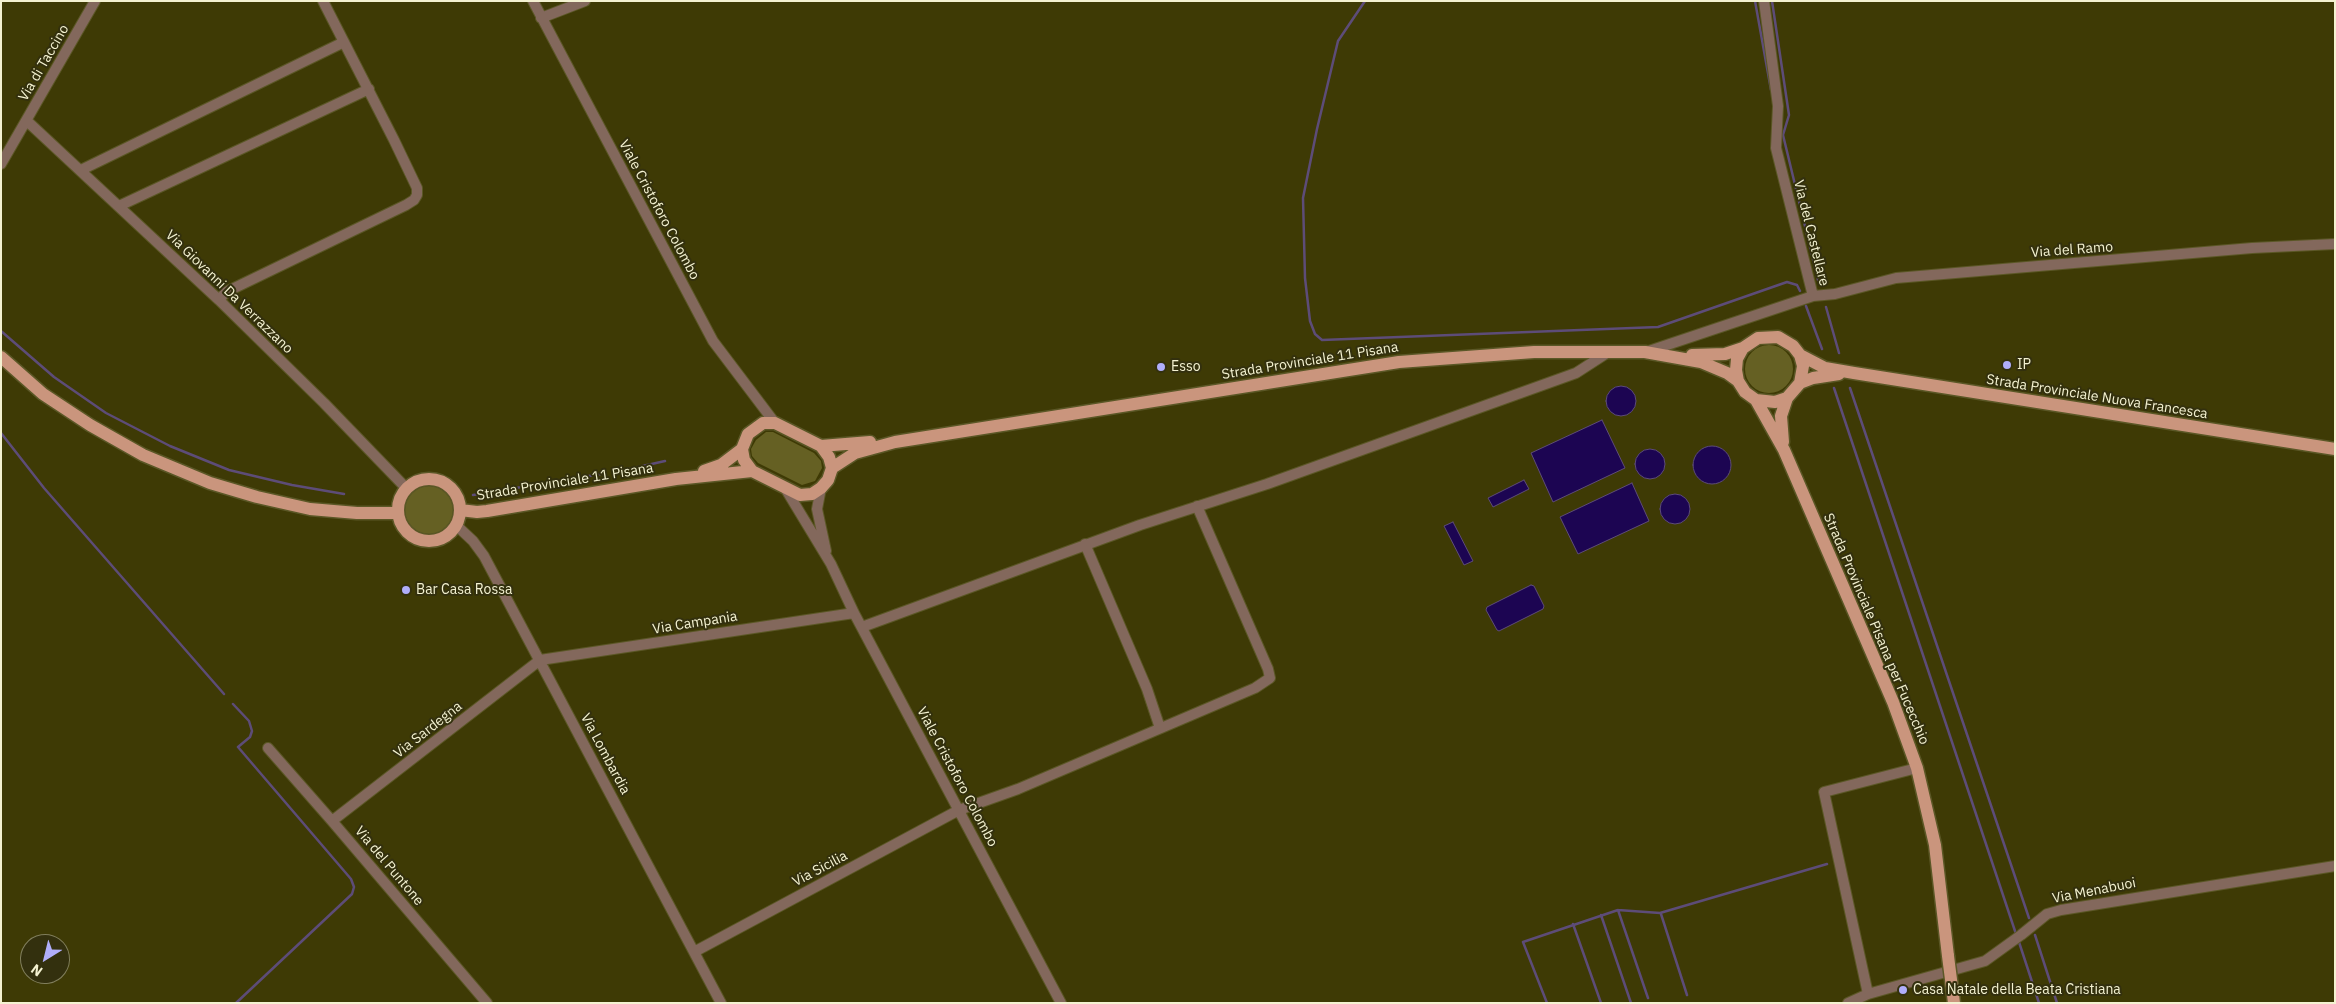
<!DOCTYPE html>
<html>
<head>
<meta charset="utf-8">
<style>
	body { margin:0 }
	#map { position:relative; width:2336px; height:1004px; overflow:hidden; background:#3e3a05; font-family:"IBM Plex Sans",sans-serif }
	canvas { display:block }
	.frame { position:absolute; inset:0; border:2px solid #f4f2d1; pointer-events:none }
	.north { position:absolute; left:20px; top:934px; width:50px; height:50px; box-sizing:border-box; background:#33300e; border:1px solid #807e5c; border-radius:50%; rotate:216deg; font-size:14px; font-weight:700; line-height:20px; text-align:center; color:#f4f2d1 }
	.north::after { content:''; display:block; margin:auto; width:18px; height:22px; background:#b0aefa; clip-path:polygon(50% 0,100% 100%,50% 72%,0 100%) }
</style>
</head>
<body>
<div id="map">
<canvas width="2336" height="1004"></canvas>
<div class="frame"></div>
<div class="north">N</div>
</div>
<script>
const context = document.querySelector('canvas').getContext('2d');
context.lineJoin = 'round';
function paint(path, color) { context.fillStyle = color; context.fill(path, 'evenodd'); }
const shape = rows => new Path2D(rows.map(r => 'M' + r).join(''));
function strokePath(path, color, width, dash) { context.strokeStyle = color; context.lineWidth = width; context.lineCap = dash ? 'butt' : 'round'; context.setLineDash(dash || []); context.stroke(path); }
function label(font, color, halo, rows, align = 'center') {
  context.font = font + ' "IBM Plex Sans",sans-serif'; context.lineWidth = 4; context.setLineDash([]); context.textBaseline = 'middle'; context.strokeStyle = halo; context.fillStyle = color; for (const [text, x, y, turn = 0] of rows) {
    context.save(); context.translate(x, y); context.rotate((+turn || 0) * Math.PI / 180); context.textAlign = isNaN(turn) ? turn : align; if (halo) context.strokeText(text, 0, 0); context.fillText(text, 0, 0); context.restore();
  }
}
paint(shape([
	'1745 369a24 24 0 1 1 48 0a24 24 0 1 1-48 0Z',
	[766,432,773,432,814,453,821,461,822,468,815,481,802,485,758,463,752,456,751,449,756,440],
	'405 510a24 24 0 1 1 48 0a24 24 0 1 1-48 0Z'
]), '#656023');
const water = shape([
	'1606 401a15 15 0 1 1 30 0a15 15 0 1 1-30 0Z',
	[1602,420,1625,468,1553,502,1531,453,1602,420],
	'1693 465a19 19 0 1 1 38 0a19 19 0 1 1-38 0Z',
	'1635 464a15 15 0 1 1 30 0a15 15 0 1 1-30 0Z',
	[1524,480,1529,489,1493,507,1488,498,1524,480],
	[1632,483,1649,521,1578,554,1560,517,1632,483],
	'1660 509a15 15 0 1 1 30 0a15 15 0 1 1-30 0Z',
	[1453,522,1473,561,1464,565,1444,526,1453,522],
	[1531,585,1534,586,1544,606,1543,609,1499,631,1497,630,1486,610,1487,607,1531,585]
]);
paint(water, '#1c0552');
strokePath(water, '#5d4c78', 1);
strokePath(shape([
	[1365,1,1338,41,1317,129,1303,198,1305,278,1310,321,1315,334,1322,340,1658,327,1787,282,1797,285,1800,291],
	[1755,1,1771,90],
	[1772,1,1789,115,1783,135,1818,280],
	[1806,306,1822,349],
	[1826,307,1839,353],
	[1,331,54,377,106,413,170,446,229,470,292,485,344,494],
	[1834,388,2016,934],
	[1850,388,2029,918],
	[1,433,44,488,224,694],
	[616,472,665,461],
	[473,495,601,474],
	[233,704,249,721,252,731,250,737,238,747,351,879,354,887,352,894,236,1003],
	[1618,910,1648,998],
	[1661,914,1687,995],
	[1601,915,1631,1003],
	[1573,924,1601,1003],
	[2035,935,2057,1003],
	[2018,939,2039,1003],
	[1547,1003,1523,942,1618,910,1660,913,1827,864]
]), '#5d4c78', 2.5);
const minor = shape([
	[533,1,713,341,775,423],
	[1764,1,1778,106,1776,148,1813,296],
	[541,18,585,1],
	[27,121,219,300,324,403,407,489],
	[1,164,95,1],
	[81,170,344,42],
	[119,206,369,89],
	[219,300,226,292,406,205,414,200,417,195,417,188,394,140,323,1],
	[1646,352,1813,296,1835,294,1896,278,2252,248,2335,244],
	[785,488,831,564,854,613,1061,1003],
	[821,488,817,509,826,551],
	[456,525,473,541,484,556,721,1003],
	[1085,544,1147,689,1160,728],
	[862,627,1140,525,1267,484,1576,373,1610,351],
	[268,748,332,821,487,1003],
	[332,821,540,660,854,613],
	[694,952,959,810,1018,789,1255,688,1270,678,1268,669,1197,506],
	[1868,994,1824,792,1917,768],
	[1848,1003,1868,994,1985,961,2021,935,2047,914,2061,910,2335,866]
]);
const major = shape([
	[1692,355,1725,354,1743,348],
	[1800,355,1825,368,1854,373,2335,449],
	[1,357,43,394,90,425,143,455,210,483,257,497,310,509,357,513,398,513],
	[1800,383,1813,378,1839,374],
	[1756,400,1775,402,1787,398,1800,383,1803,366,1800,355,1793,346,1778,337,1758,338,1743,348,1737,359,1736,370,1738,381,1745,392,1756,400,1784,450,1893,702,1917,768,1935,845,1948,956],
	[763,423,775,423,821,446,829,457,832,468,828,480,821,488,812,494,800,495,752,471,744,460,742,449,748,434,763,423],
	[1783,442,1781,416,1787,398],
	[821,446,870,442],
	[832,468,855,453,895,442,1399,362,1534,352,1645,352,1701,362,1727,373,1738,381],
	[704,471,721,465,742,449],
	'398 510a31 31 0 1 1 62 0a31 31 0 1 1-62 0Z',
	[460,510,477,512,487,511,676,479,752,471]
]);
strokePath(minor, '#5b5726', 12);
strokePath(major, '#5b5726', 15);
strokePath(minor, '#83685c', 10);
strokePath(major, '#ca957d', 12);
const majorBridge = shape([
	[1948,956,1954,1003]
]);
strokePath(majorBridge, '#5b5726', 15, []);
strokePath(majorBridge, '#ca957d', 12);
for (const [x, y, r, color] of [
	[2007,365,5,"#b0aefa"],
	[1161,367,5,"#b0aefa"],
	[406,590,5,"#b0aefa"],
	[1903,990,5,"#b0aefa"]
]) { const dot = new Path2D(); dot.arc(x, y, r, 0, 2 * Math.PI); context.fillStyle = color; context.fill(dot); strokePath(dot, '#33300e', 2); }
label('14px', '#f4f2d1', '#33300e', [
	["Via di Taccino",44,63,-60],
	["Viale Cristoforo Colombo",659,210,62],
	["Via del Castellare",1811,233,76],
	["Via del Ramo",2072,250,-4],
	["Via Giovanni Da Verrazzano",229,292,44],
	["Strada Provinciale 11 Pisana",1310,361,-9],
	["Strada Provinciale Nuova Francesca",2097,397,9],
	["Strada Provinciale 11 Pisana",565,482,-9],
	["Via Campania",695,623,-9],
	["Strada Provinciale Pisana per Fucecchio",1876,629,67],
	["Via Sardegna",428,730,-38],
	["Via Lombardia",605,754,62],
	["Viale Cristoforo Colombo",957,777,62],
	["Via del Puntone",389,866,50],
	["Via Sicilia",820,869,-28],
	["Via Menabuoi",2094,891,-11]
]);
label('14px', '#f4f2d1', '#33300e', [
	["IP",2017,365],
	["Esso",1171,367],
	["Bar Casa Rossa",416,590],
	["Casa Natale della Beata Cristiana",1913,990]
], 'left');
</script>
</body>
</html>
